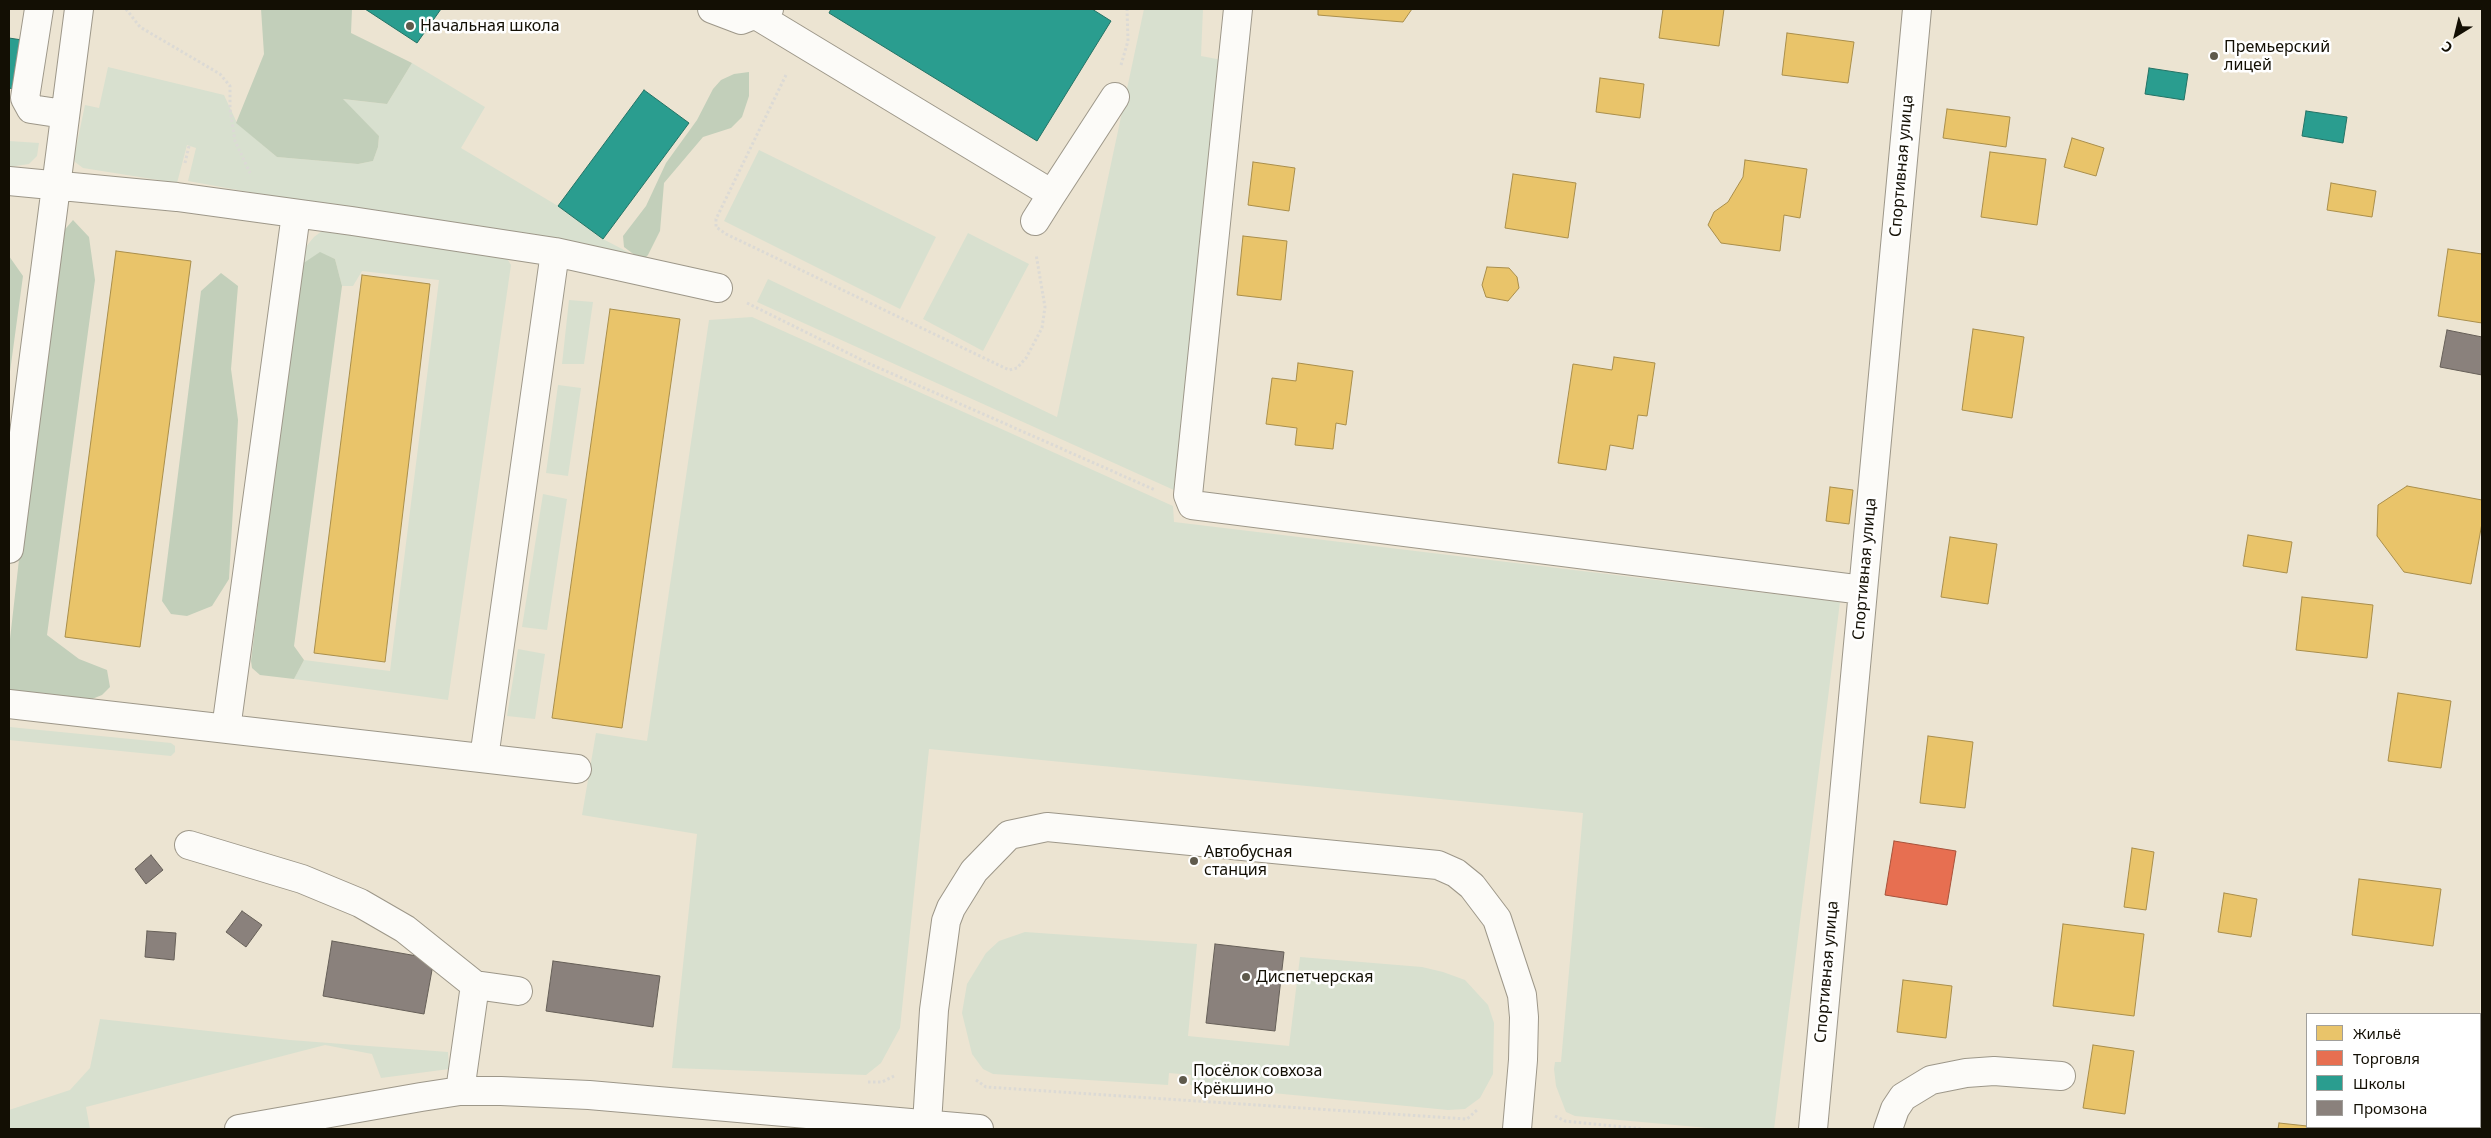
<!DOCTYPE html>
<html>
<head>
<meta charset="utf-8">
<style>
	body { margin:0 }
	#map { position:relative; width:2491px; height:1138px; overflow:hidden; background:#ece4d2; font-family:"Noto Sans",sans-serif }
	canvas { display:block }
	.frame { position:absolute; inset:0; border:10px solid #130f04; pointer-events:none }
	.legend { position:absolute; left:2306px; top:1013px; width:175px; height:115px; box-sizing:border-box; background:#fff; border:1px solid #a19f9b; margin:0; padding:6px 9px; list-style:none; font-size:15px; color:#130f04 }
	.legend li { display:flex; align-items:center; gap:10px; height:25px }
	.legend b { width:25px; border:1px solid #a19f9b }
	.north { position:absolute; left:2431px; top:10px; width:50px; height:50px; -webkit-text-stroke:4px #fff; paint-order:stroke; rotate:216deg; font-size:14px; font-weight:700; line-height:20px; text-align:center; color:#130f04 }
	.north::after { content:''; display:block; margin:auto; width:18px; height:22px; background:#130f04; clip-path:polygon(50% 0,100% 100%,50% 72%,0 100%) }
</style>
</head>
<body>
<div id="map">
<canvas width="2491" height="1138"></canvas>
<div class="frame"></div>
<ul class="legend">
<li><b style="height:14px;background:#e9c46a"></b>Жильё</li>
<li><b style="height:14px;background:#e76f51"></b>Торговля</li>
<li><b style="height:14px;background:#2a9d8f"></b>Школы</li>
<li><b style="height:14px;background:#8a817c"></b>Промзона</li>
</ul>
<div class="north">С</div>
</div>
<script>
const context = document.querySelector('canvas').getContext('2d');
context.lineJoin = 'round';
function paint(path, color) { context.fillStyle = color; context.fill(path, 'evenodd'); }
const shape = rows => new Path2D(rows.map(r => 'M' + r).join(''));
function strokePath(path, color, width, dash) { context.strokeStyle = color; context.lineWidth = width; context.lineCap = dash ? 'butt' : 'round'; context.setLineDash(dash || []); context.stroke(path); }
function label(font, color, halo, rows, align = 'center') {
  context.font = font + ' "Noto Sans",sans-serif'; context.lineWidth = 5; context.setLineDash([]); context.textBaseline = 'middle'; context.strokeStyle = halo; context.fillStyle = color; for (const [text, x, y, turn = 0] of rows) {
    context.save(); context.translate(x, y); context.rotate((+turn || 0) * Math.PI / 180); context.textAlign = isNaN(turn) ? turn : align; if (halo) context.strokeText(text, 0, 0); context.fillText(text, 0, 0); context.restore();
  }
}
paint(shape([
	[1144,9,1203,9,1201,56,1222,60,1176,491,757,302,768,279,1057,417],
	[412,63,485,107,461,148,558,206,603,239,643,260,619,259,188,181,196,148,187,145,177,183,83,168,75,162,74,157,85,105,99,108,108,67,224,95,237,123,277,157,358,164,373,161,378,147,379,136,342,99,387,104],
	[9,141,39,143,37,156,29,164,9,167],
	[759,150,936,237,900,309,724,221],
	[322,231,505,255,511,265,448,700,294,679,304,660,390,671,439,280,362,271,353,286,342,286,335,259,320,253,299,266,304,249,314,237],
	[968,233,1029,264,983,351,923,319],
	[569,300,593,302,584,364,562,364],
	[752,317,1173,506,1174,522,1840,602,1774,1129,1719,1129,1575,1116,1566,1112,1556,1086,1554,1069,1555,1062,1561,1062,1583,813,929,749,900,1028,881,1063,866,1075,672,1068,697,834,582,815,596,733,647,741,709,320],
	[558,385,581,388,568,476,546,473],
	[543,494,567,499,547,630,522,627],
	[518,649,545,654,535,719,507,716],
	[10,727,171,743,175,746,175,752,171,756,9,740],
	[1025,932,1197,944,1188,1036,1289,1046,1300,957,1422,967,1443,972,1465,980,1488,1005,1494,1023,1493,1074,1480,1098,1465,1109,1448,1110,1190,1085,1191,1075,1169,1073,1168,1085,993,1074,983,1069,972,1054,962,1013,967,984,986,953,999,941],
	[100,1019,290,1040,448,1052,449,1069,381,1078,372,1054,325,1045,86,1107,90,1129,9,1129,9,1110,70,1090,90,1068]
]), '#d8e0cf');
paint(shape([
	[261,9,352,9,351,33,412,63,387,104,343,99,379,136,378,147,373,161,358,164,277,157,236,123,264,54],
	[749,72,749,96,742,117,731,128,703,137,664,183,660,231,648,255,643,260,632,253,624,247,623,236,646,206,666,163,697,120,713,89,721,80,734,74],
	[73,220,89,237,95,280,47,635,79,659,107,670,110,687,102,695,92,699,9,690,10,639,55,241],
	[320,252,335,259,342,286,294,646,304,660,294,679,260,675,252,668,251,661,299,266],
	[9,256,23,276,9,379],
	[221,273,238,286,231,369,238,420,229,579,212,606,187,616,171,614,162,601,201,291]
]), '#c2cfba');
const homes = shape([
	[1318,9,1412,9,1403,22,1318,15,1318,9],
	[1663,9,1724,9,1719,46,1659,38,1663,9],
	[1787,33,1854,42,1848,83,1782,75,1787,33],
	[1600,78,1644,84,1640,118,1596,112,1600,78],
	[1947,109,2010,117,2006,147,1943,138,1947,109],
	[2072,138,2104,148,2096,176,2064,167,2072,138],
	[1990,152,2046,159,2037,225,1981,217,1990,152],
	[1745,160,1807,169,1800,218,1784,215,1780,251,1721,243,1708,225,1714,212,1728,202,1743,177,1745,160],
	[1253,162,1295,168,1289,211,1248,205,1253,162],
	[1513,174,1576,183,1568,238,1505,228,1513,174],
	[2331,183,2376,191,2372,217,2327,210,2331,183],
	[1243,236,1287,241,1281,300,1237,295,1243,236],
	[2448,249,2482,254,2482,323,2438,316,2448,249],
	[116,251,191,261,140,647,65,637,116,251],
	[1487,267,1509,268,1517,277,1519,288,1508,301,1486,297,1482,285,1487,267],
	[362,275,430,284,385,662,314,653,362,275],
	[610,309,680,319,622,728,552,718,610,309],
	[1973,329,2024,337,2012,418,1962,410,1973,329],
	[1614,357,1655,363,1647,416,1638,415,1633,449,1610,445,1606,470,1558,463,1573,364,1612,370,1614,357],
	[1298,363,1353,371,1346,425,1336,423,1333,449,1295,445,1297,428,1266,424,1272,378,1296,381,1298,363],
	[2407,486,2482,500,2482,523,2471,584,2404,572,2377,536,2378,505,2407,486],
	[1830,487,1853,490,1849,524,1826,521,1830,487],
	[2248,535,2292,542,2287,573,2243,566,2248,535],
	[1950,537,1997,544,1988,604,1941,597,1950,537],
	[2302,597,2373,605,2367,658,2296,650,2302,597],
	[2398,693,2451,701,2441,768,2388,761,2398,693],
	[1928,736,1973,742,1965,808,1920,803,1928,736],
	[2132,848,2154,852,2146,910,2124,907,2132,848],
	[2359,879,2441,889,2433,946,2352,935,2359,879],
	[2224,893,2257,899,2251,937,2218,932,2224,893],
	[2063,924,2144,934,2134,1016,2053,1006,2063,924],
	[1903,980,1952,986,1946,1038,1897,1032,1903,980],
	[2093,1045,2134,1051,2125,1114,2083,1108,2093,1045],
	[2279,1123,2307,1126,2311,1127,2311,1129,2278,1129,2279,1123]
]);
paint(homes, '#e9c46a');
strokePath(homes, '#a98e4b', 1);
const shops = shape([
	[1894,841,1956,851,1947,905,1885,895,1894,841]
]);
paint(shops, '#e76f51');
strokePath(shops, '#a7523a', 1);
const schools = shape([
	[365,9,441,9,417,43,365,9],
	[831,9,1092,9,1111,21,1037,141,829,13,831,9],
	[9,38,22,40,14,89,9,88,9,38],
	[2149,68,2188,74,2184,100,2145,94,2149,68],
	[644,90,689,123,603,239,558,206,644,90],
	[2306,111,2347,117,2343,143,2302,136,2306,111]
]);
paint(schools, '#2a9d8f');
strokePath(schools, '#237265', 1);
const industry = shape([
	[2447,330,2482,337,2482,375,2440,367,2447,330],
	[151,855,163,870,146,884,135,869,151,855],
	[242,911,262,925,246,947,226,932,242,911],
	[147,931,176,933,174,960,145,957,147,931],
	[332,941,434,959,424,1014,323,996,332,941],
	[1215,944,1284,952,1275,1031,1206,1023,1215,944],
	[553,961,660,976,653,1027,546,1011,553,961]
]);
paint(industry, '#8a817c');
strokePath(industry, '#665f58', 1);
const minor = shape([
	[39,9,25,98,31,109,64,114],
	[712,9,741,20,769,9],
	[1238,9,1188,495,1192,505,1863,590],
	[756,15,1052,194,1115,97],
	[9,181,177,197,352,221,555,252,718,288],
	[1035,221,1052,194],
	[9,549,79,9],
	[9,704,577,769],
	[226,729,296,214],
	[484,758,555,252],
	[189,845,302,879,360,903,405,929,475,985,518,991],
	[460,1091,475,985],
	[927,1124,934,1010,946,921,951,908,974,871,1009,835,1047,827,1438,865,1456,873,1472,886,1497,919,1522,995,1524,1017,1523,1060,1517,1129],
	[239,1129,421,1097,460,1091,501,1091,589,1095,979,1129],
	[1813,1129,1917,9],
	[1888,1129,1895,1109,1903,1097,1931,1080,1966,1073,1994,1071,2061,1076]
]);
strokePath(minor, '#9d9789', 30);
strokePath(shape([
	[126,9,140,27,220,74,230,86,230,109,235,141,250,173],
	[1121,65,1128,41,1127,9],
	[786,75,716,219,716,227,726,234,1009,370,1017,368,1026,358,1042,328,1045,307,1036,254],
	[185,163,189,146],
	[747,303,870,364,1155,490],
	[976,1080,986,1087,1467,1119,1477,1110],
	[868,1082,882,1082,894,1076],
	[1555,1116,1565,1121,1644,1129]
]), '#dcdad5', 3, [2.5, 2.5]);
strokePath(minor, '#fcfbf8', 28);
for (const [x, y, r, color] of [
	[410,26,5,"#5f5a4c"],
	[2214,56,5,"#5f5a4c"],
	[1194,861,5,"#5f5a4c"],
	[1246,977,5,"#5f5a4c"],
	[1183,1080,5,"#5f5a4c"]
]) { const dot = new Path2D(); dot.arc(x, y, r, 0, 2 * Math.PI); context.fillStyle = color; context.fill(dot); strokePath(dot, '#fff', 2); }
label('16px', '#130f04', '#fff', [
	["Начальная школа",420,26],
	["Премьерский",2224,47],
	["лицей",2224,65],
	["Автобусная",1204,852],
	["станция",1204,870],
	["Диспетчерская",1256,977],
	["Посёлок совхоза",1193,1071],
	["Крёкшино",1193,1089]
], 'left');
label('16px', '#130f04', '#fff', [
	["Спортивная улица",1902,166,-85],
	["Спортивная улица",1865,569,-85],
	["Спортивная улица",1827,972,-85]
]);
</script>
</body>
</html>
